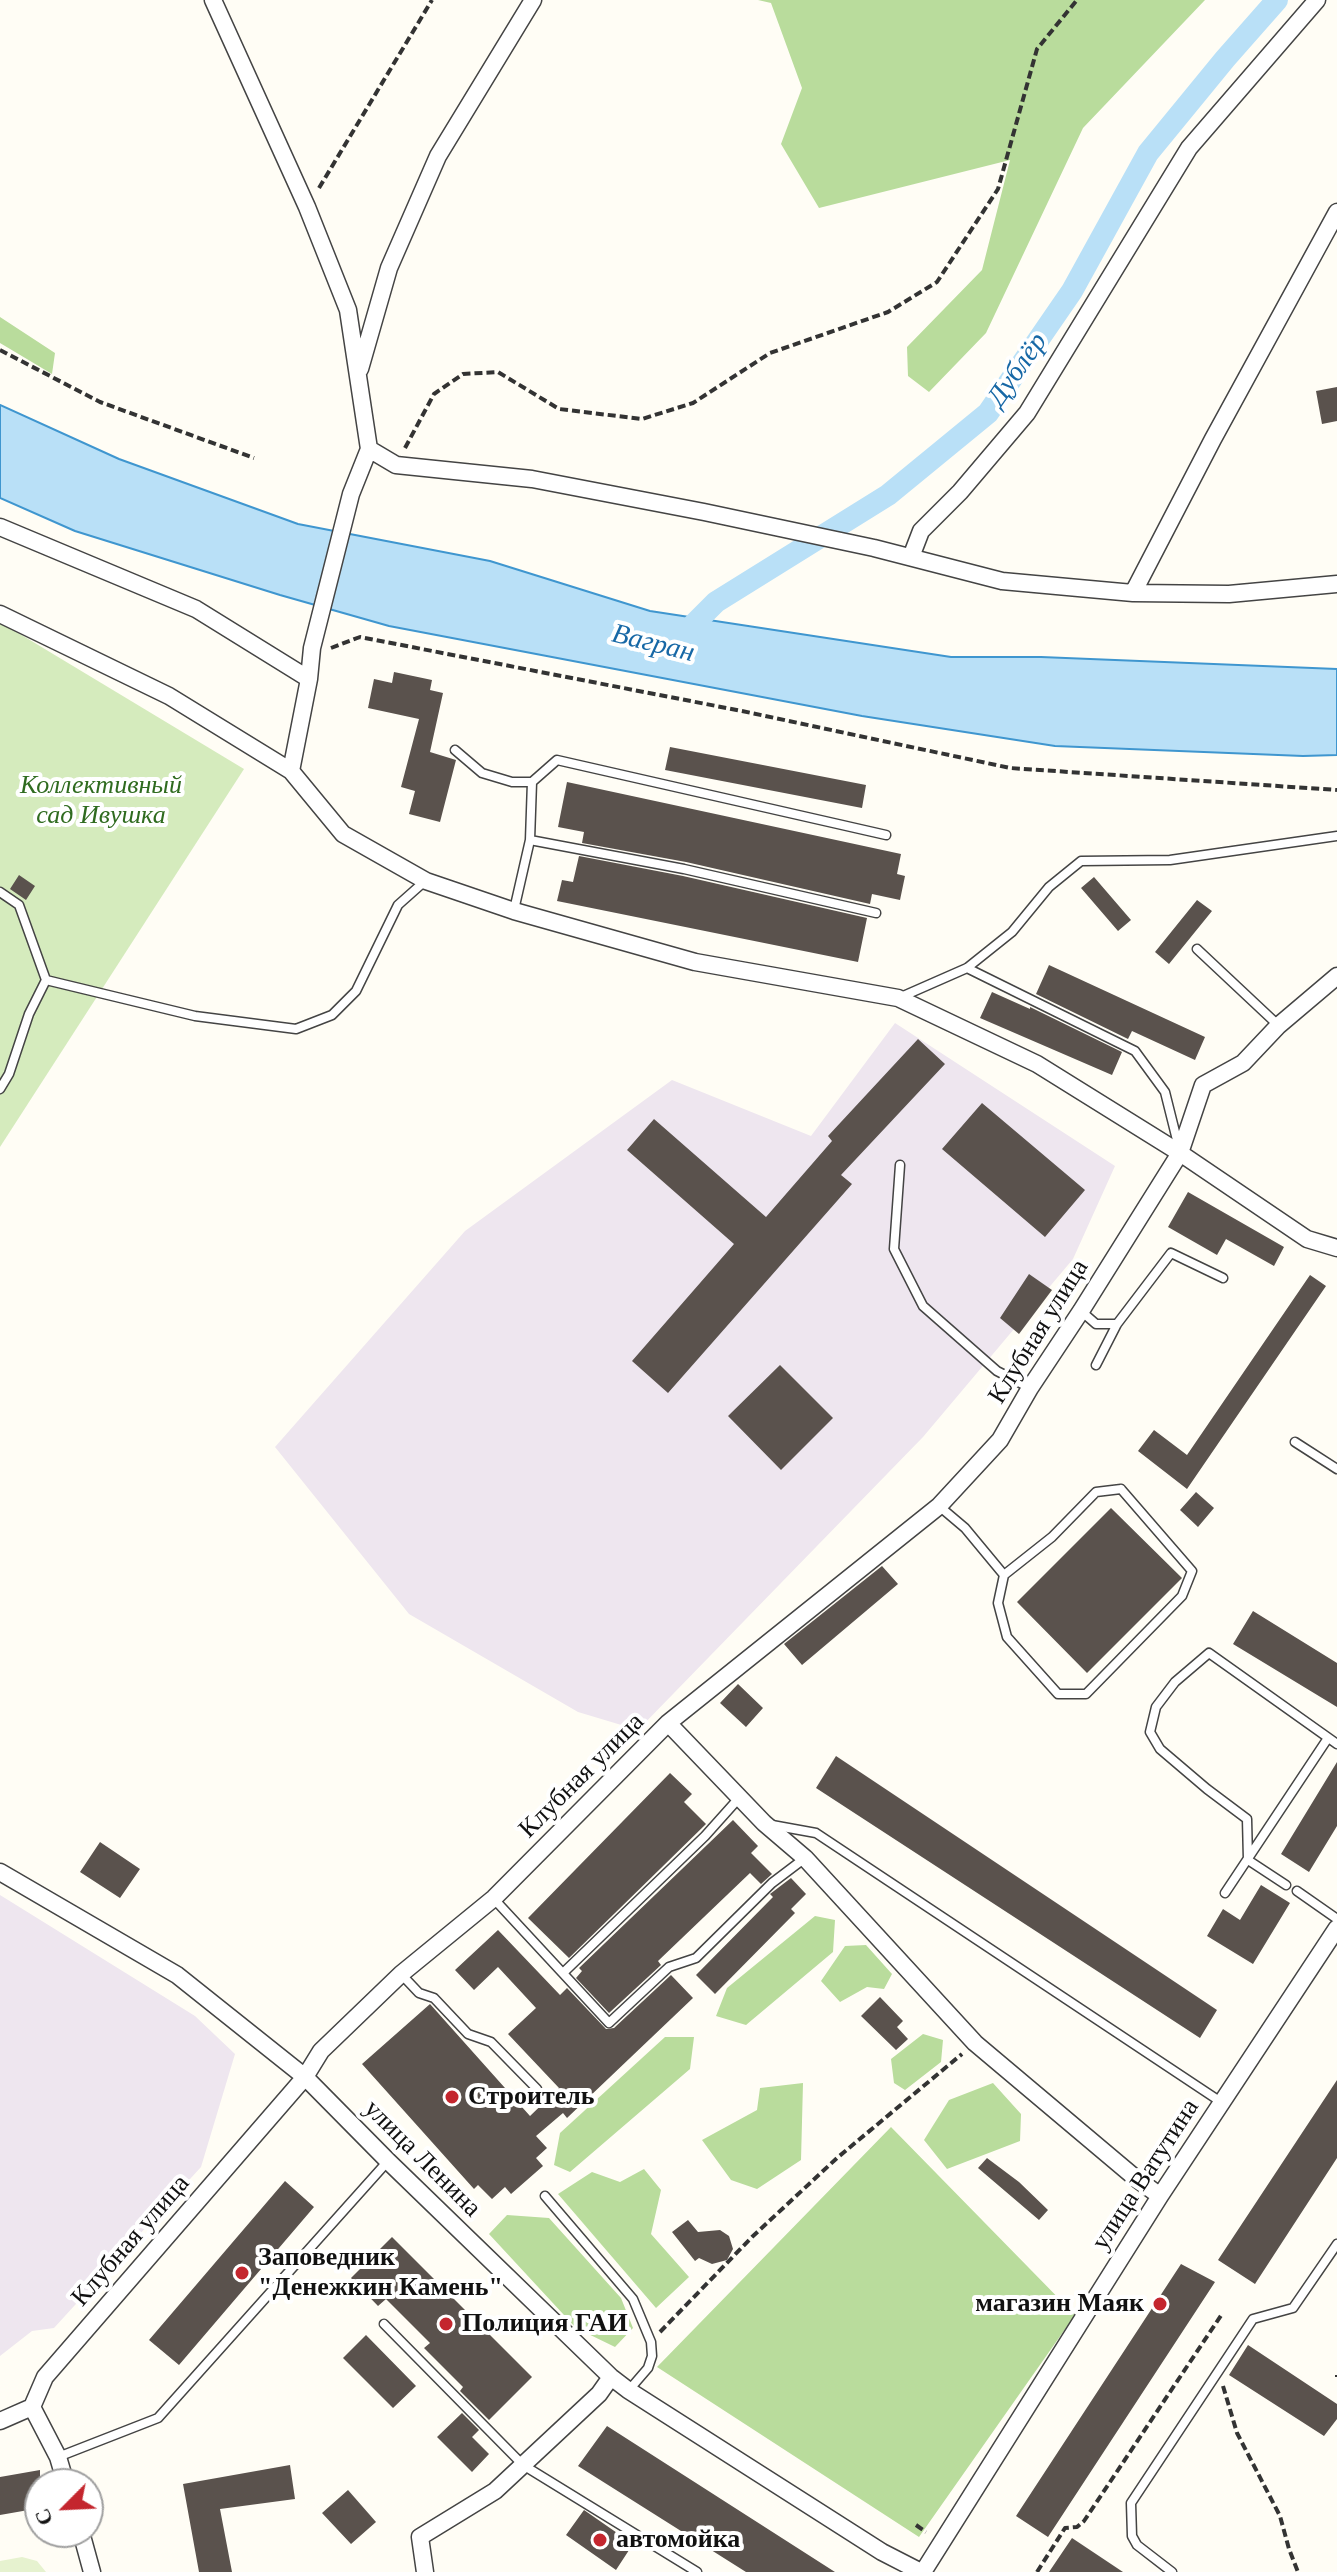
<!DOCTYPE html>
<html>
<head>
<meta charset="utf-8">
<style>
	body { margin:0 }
	#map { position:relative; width:1337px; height:2572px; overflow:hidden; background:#fffdf5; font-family:"Times New Roman",serif }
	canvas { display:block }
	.north { position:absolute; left:24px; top:2468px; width:80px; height:80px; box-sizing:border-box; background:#fff; border:2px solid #a0a0a0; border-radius:50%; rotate:246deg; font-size:22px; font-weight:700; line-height:32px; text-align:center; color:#111 }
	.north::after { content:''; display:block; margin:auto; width:28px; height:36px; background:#c4262e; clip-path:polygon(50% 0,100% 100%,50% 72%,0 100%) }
</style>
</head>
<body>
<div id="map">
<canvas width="1337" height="2572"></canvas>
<div class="north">С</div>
</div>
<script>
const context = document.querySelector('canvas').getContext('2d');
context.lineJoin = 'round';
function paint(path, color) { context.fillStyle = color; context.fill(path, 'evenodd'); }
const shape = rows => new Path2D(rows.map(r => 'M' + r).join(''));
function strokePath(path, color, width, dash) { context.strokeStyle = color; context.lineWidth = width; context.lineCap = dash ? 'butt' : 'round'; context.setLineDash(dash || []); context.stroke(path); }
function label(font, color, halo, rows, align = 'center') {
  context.font = font + ' "Times New Roman",serif'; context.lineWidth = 8; context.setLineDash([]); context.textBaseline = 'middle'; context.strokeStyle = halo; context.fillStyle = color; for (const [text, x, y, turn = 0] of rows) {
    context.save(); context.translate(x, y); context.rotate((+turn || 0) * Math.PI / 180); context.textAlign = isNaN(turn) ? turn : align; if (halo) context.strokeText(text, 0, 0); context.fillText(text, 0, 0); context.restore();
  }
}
paint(shape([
	[895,1023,1115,1166,1073,1259,923,1437,638,1730,578,1712,409,1614,275,1447,465,1231,672,1080,811,1136],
	[0,1895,195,2016,235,2054,201,2167,54,2328,32,2331,0,2356]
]), '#eee6ef');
paint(shape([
	[0,622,244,769,0,1147]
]), '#d5ebbd');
paint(shape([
	[758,0,1205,0,1083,128,986,333,929,392,908,376,907,347,982,270,1010,160,819,208,781,144,802,88,771,3],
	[0,317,55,353,52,374,0,343],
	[815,1916,835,1920,833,1952,746,2025,716,2016,727,1988],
	[866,1945,892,1974,884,1989,867,1987,840,2002,821,1981,845,1946],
	[923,2034,943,2040,941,2062,905,2090,894,2083,891,2059],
	[665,2037,694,2037,690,2069,570,2172,554,2165,560,2133],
	[803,2083,801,2160,757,2189,731,2180,702,2140,757,2110,760,2088],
	[993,2083,1021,2114,1020,2141,947,2169,924,2140,949,2100],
	[891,2127,1075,2315,919,2537,657,2367],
	[644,2169,661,2190,651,2234,689,2277,656,2308,558,2194,592,2172,620,2182],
	[507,2215,549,2218,621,2298,633,2328,615,2347,576,2328,489,2234]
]), '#b9dc9c');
paint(shape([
	[22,2557,37,2561,46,2572,0,2572,0,2561]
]), '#e6f2cf');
const water = shape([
	[0,405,119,459,298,524,490,561,650,611,951,657,1041,657,1337,669,1337,755,1303,756,1055,746,862,716,389,626,280,595,75,531,0,498,0,405]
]);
paint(water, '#b9e0f7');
strokePath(water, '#3f96cf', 2);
strokePath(shape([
	[678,640,716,602,888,495,988,413,1072,291,1148,153,1225,59,1277,0]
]), '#b9e0f7', 22);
paint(shape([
	[1337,387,1337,421,1322,424,1316,391],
	[394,672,432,680,430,690,443,693,430,752,456,760,440,822,409,814,415,791,401,787,419,719,368,708,374,679,392,683],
	[670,747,866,785,862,808,665,770],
	[567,782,901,854,897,874,905,876,900,900,872,894,870,904,686,862,582,843,584,832,558,827],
	[579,856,683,876,867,918,858,962,557,901,562,880,573,882],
	[19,875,35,886,26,900,10,889],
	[1094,877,1131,920,1118,931,1081,888],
	[1197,900,1212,911,1169,964,1155,952],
	[1049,965,1205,1037,1195,1060,1132,1031,1128,1039,1036,994],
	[992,992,1030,1009,1030,1007,1122,1052,1112,1075,980,1018],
	[918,1039,945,1064,841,1175,852,1184,668,1393,632,1361,734,1244,627,1150,654,1119,766,1217,832,1141,828,1136],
	[982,1103,1085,1190,1045,1237,942,1149],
	[1188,1192,1284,1247,1274,1266,1226,1239,1217,1255,1168,1227],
	[1029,1274,1052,1290,1019,1334,1000,1318],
	[1310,1275,1326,1286,1187,1489,1138,1451,1154,1430,1187,1455],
	[780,1365,833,1418,781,1470,728,1416],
	[1196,1492,1214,1508,1198,1527,1180,1510],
	[1111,1508,1182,1578,1087,1673,1017,1602],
	[882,1566,898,1584,802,1665,784,1644],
	[1253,1611,1337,1663,1337,1707,1233,1644],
	[738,1684,763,1708,746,1727,720,1703],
	[836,1756,1217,2010,1200,2038,816,1788],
	[1337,1762,1337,1826,1309,1872,1281,1854],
	[670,1773,692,1794,684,1802,706,1824,569,1958,528,1918],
	[733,1820,758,1846,751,1853,772,1874,761,1884,750,1873,658,1961,661,1965,609,2013,576,1978,582,1971,579,1968],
	[100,1842,140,1869,120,1898,80,1872],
	[791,1878,806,1894,791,1909,795,1913,715,1994,696,1975,773,1897,770,1894],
	[1261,1885,1290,1903,1253,1964,1207,1936,1223,1909,1240,1920],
	[498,1930,560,1995,567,1988,606,2029,614,2028,671,1975,693,1998,567,2118,563,2113,536,2136,547,2148,536,2158,543,2166,511,2194,505,2187,492,2199,478,2185,474,2189,362,2064,430,2004,530,2116,559,2088,508,2034,536,2008,498,1967,474,1990,455,1970],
	[880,1997,903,2021,897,2027,908,2039,896,2050,861,2016],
	[1337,2080,1337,2158,1255,2284,1218,2260],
	[987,2158,1019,2182,1048,2210,1039,2220,978,2168],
	[285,2181,314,2207,179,2365,149,2340],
	[688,2220,698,2232,720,2230,729,2236,733,2249,727,2260,712,2264,699,2258,695,2261,672,2232],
	[392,2237,532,2377,489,2420,460,2391,463,2387,424,2348,430,2343,386,2299,378,2306,351,2278],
	[1181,2264,1215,2282,1048,2537,1016,2516],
	[366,2335,416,2386,393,2408,343,2358],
	[1248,2345,1337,2404,1337,2419,1324,2436,1229,2375],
	[462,2413,479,2430,472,2437,489,2454,472,2472,437,2437],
	[607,2426,835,2572,746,2572,578,2466],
	[290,2465,295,2499,220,2509,232,2572,199,2572,183,2484],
	[40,2470,40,2508,0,2515,0,2477],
	[348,2490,376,2522,351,2544,322,2513],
	[584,2510,633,2544,616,2570,566,2535],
	[1072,2538,1123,2572,1049,2572]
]), '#5a524d');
const service = shape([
	[455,750,482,773,512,782,532,782,557,760,886,835],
	[530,840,684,869,876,913],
	[0,892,19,905,46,980,29,1014,9,1074,0,1089],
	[514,910,530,840,532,782],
	[1197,949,1278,1025],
	[967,968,1135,1051,1165,1092,1179,1148],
	[46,980,195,1016,296,1029,332,1015,356,991,398,905,425,881],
	[901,997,967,968,1012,932,1049,887,1081,861,1170,860,1337,836],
	[900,1165,894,1249,923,1306,997,1371,1030,1388],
	[1081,1311,1096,1324,1117,1324],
	[1096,1365,1117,1324,1171,1253,1223,1278],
	[1295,1442,1337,1469],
	[1121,1489,1192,1571,1182,1596,1086,1694,1058,1694,1007,1637,998,1603,1004,1575,1052,1537,1096,1492,1121,1489],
	[939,1506,965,1528,1004,1575],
	[772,1825,816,1833,1221,2102],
	[1286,1885,1248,1860,1247,1819,1207,1789,1160,1749,1150,1732,1156,1707,1175,1682,1209,1653,1337,1744],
	[1297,1891,1337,1919],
	[1225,1893,1328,1738],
	[494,1899,609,2023,669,1967,696,1958,772,1883,805,1858],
	[563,1973,705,1836,739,1798],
	[401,1974,419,1993,434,1998,468,2034,491,2042,537,2089],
	[545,2196,633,2299,651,2342,652,2356,648,2368,629,2390],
	[384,2324,523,2465,697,2572],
	[58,2457,158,2418,388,2161],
	[1172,2572,1137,2545,1132,2536,1131,2503,1253,2319,1293,2308,1337,2244]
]);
const minor = shape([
	[213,0,307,207,348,310,369,449,351,494,312,648,309,679,291,771],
	[360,369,389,268,438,156,533,0],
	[369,449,396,465,532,479,704,512,874,548,1002,581,1133,593,1229,594,1337,584],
	[0,527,196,609,309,679],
	[911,557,921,531,960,492,1027,413,1189,148,1317,0],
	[1133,593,1213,439,1337,212],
	[0,614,169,696,291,771,343,834,426,881,514,911,695,962,898,998,1037,1064,1180,1153,1307,1239,1337,1248],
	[668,1723,764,1823,805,1858,975,2043,1133,2176,1160,2196],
	[0,1872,177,1975,305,2077,388,2161,611,2377,628,2390,882,2552,921,2572],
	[32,2407,58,2457,66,2484],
	[0,2421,32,2407,45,2377,305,2077,321,2051,401,1974,494,1898,668,1723,939,1506,1000,1440,1030,1388,1081,1311,1180,1153,1203,1085,1243,1063,1278,1026,1337,976],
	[81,2532,92,2572],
	[425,2572,420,2537,495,2491,599,2394,611,2377],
	[923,2572,1160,2196,1337,1928]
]);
strokePath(service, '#444', 11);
strokePath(minor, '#444', 19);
strokePath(shape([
	[319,188,432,0],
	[0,350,100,402,254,458],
	[405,448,434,394,463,374,498,372,559,409,642,419,693,403,770,353,888,312,937,282,998,189,1037,49,1077,0],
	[331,648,360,637,742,711,1010,768,1337,790],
	[660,2332,752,2237,837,2158,962,2054],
	[1337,2377,1337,2375],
	[1223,2386,1237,2433,1280,2516,1289,2549,1298,2572],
	[916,2525,926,2532],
	[1037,2572,1065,2528,1077,2527,1084,2521,1222,2314]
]), '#333', 4, [8, 4]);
strokePath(service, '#fff', 8);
strokePath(minor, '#fff', 16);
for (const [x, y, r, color] of [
	[452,2097,8,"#c4262e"],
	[242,2273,8,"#c4262e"],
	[1160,2304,8,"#c4262e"],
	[446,2324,8,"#c4262e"],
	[600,2540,8,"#c4262e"]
]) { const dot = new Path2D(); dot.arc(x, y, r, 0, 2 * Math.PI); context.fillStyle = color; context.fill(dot); strokePath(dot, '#fff', 3); }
label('italic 26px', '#2f6b1f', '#fff', [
	["Коллективный",101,786],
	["сад Ивушка",101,816]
]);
label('26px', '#111', '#fff', [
	["Клубная улица",1039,1332,-58],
	["Клубная улица",582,1776,-45],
	["улица Ленина",422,2159,45],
	["улица Ватутина",1146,2175,-57],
	["Клубная улица",131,2241,-49]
]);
label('bold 26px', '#111', '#fff', [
	["Строитель",468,2097],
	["Заповедник",258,2258],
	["\"Денежкин Камень\"",258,2288],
	["магазин Маяк",1144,2304,"right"],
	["Полиция ГАИ",462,2324],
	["автомойка",616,2540]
], 'left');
label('italic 28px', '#1768a6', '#fff', [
	["Дублёр",1018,370,-55],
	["Вагран",653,644,14]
]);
</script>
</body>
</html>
